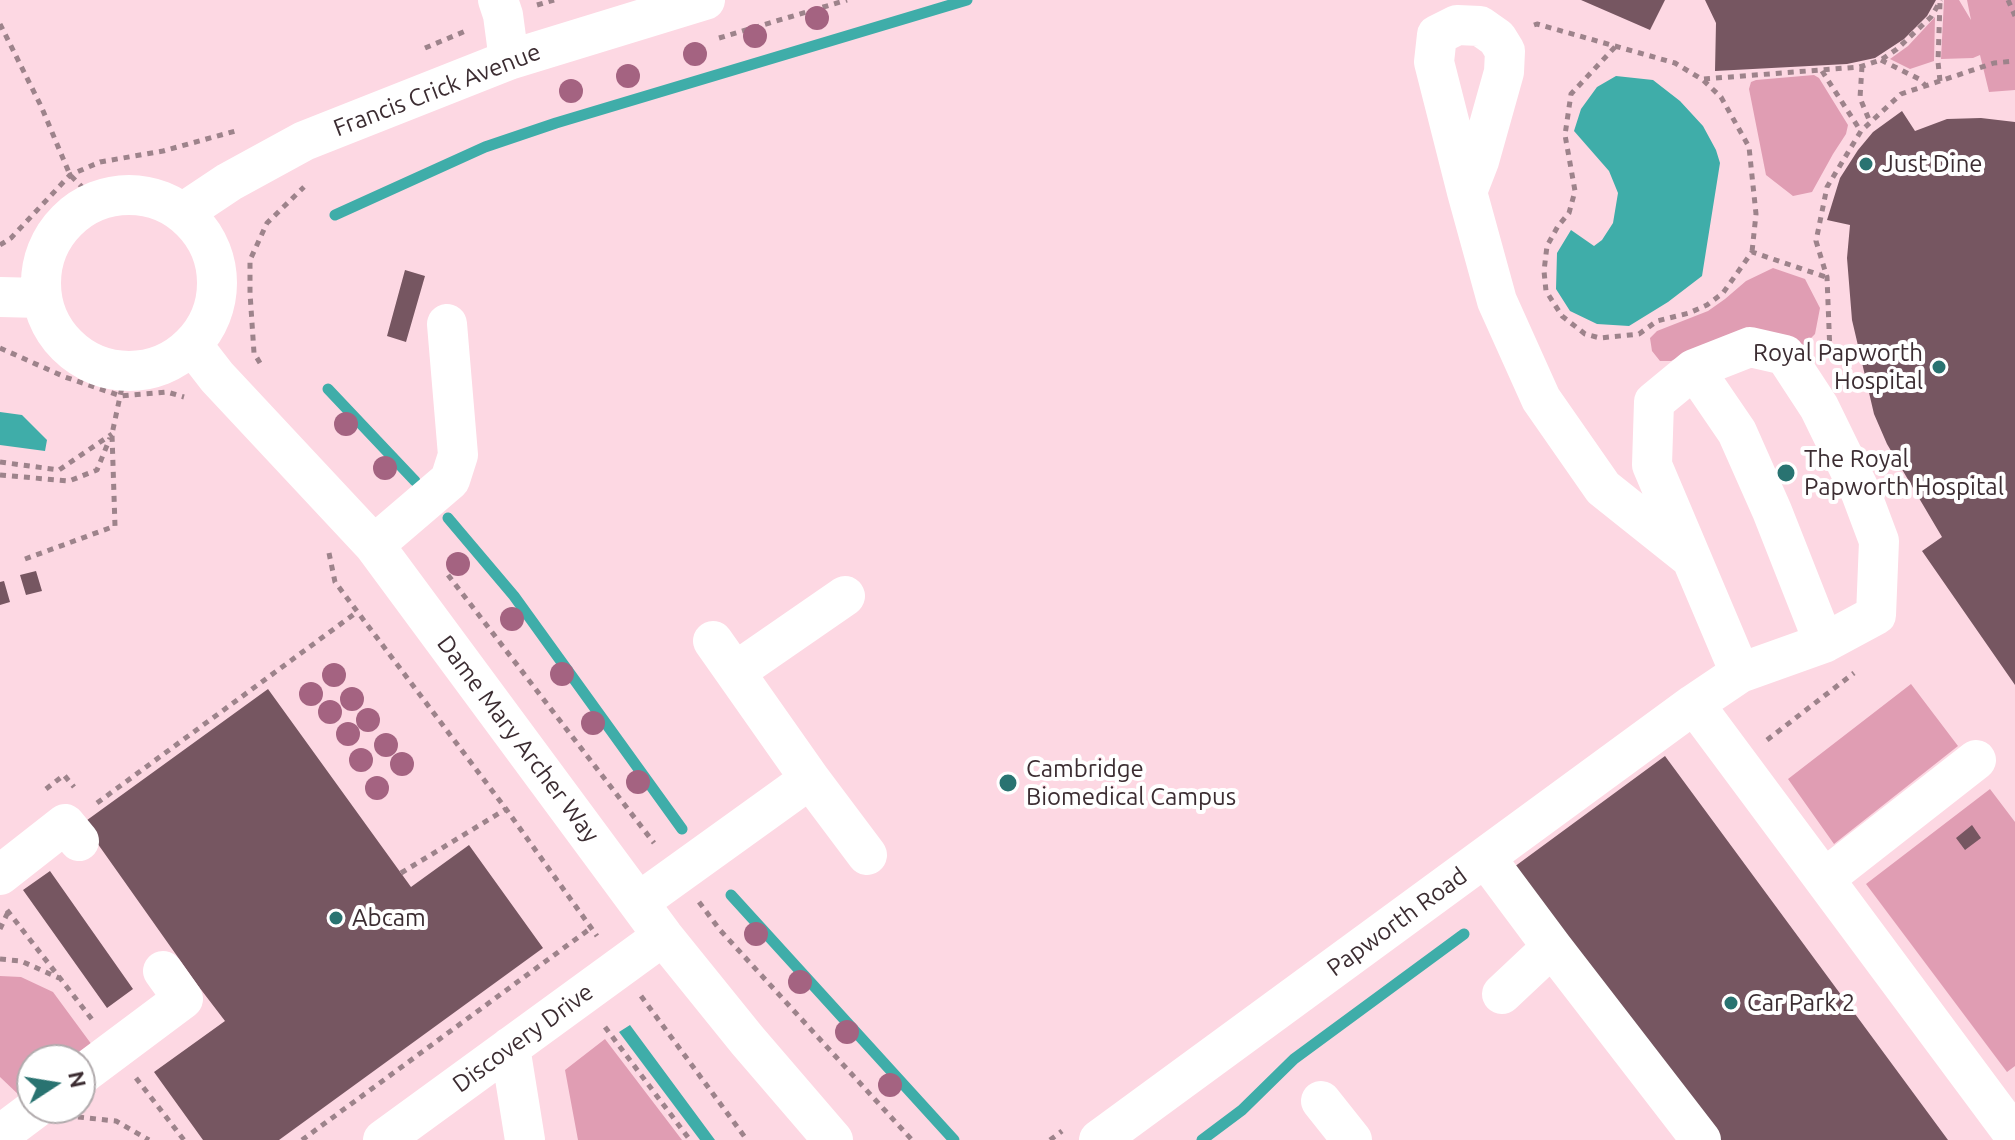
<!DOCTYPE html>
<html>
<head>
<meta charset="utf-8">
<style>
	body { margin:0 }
	#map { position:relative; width:2015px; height:1140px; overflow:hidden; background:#fdd8e3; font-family:Ubuntu,sans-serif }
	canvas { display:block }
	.north { position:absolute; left:16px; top:1044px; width:80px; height:80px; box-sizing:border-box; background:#fff; border:2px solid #b1abad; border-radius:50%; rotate:78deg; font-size:22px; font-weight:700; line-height:32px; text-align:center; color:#3c2d32 }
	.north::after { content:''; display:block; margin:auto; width:28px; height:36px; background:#297371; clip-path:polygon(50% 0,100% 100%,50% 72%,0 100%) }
</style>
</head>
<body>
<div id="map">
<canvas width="2015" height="1140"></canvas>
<div class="north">N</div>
</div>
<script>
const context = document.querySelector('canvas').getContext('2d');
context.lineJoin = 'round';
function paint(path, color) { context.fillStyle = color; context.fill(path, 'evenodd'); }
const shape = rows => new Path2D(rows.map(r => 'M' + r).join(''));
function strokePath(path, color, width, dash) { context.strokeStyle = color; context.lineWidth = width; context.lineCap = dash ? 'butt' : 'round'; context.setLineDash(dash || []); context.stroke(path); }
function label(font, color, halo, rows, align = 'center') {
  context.font = font + ' Ubuntu,sans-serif'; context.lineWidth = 8; context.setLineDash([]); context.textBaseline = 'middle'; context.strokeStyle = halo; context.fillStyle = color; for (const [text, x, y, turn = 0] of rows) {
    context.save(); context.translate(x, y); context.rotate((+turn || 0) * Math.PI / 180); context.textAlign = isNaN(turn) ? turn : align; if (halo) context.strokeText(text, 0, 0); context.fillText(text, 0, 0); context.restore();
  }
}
paint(shape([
	[1944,0,1959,0,1971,20,1967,0,2015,0,2015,90,1989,92,1980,55,1973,58,1941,59],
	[1935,17,1934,61,1910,69,1890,59,1908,46],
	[1814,75,1819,78,1848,125,1846,134,1833,154,1812,192,1793,196,1766,175,1749,89,1751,82,1756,80],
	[1773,268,1805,279,1820,308,1815,334,1804,345,1684,355,1671,361,1660,361,1652,351,1650,338,1657,331,1708,311,1725,299,1746,281],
	[1911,684,1958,746,1834,844,1788,779],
	[1990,789,2015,822,2015,1066,2007,1072,1866,884],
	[0,976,21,977,53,992,92,1045,71,1060,32,1060,32,1089,21,1097,0,1077],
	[605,1039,682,1140,578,1140,565,1070]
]), '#e09db3');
paint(shape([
	[1616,76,1653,80,1680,101,1703,126,1716,150,1720,163,1702,276,1668,302,1629,326,1597,324,1570,311,1556,289,1557,253,1571,230,1594,246,1602,240,1613,223,1618,193,1609,171,1574,131,1581,109,1597,87],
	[0,412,22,415,47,440,45,451,0,445],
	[630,1025,715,1140,700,1140,619,1032]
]), '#3fada9');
strokePath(shape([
	[335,215,485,147,556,123,967,0],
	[328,389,415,481],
	[448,518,514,596,682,829],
	[731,895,954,1140],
	[1202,1140,1242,1110,1294,1059,1464,934]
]), '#3fada9', 11);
paint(shape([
	[1581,0,1665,0,1650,30],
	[1705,0,1936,0,1927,16,1904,39,1875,58,1847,64,1715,71,1716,23],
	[1902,111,1915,131,1947,119,1981,118,2015,122,2015,685,1922,551,1942,537,1887,444,1874,414,1852,320,1847,258,1850,225,1827,220,1840,178,1858,150,1873,132],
	[405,270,425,276,406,342,387,336],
	[36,571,42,591,26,595,20,575],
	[4,581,10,602,0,605,0,582],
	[268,689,411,887,469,845,543,948,279,1140,203,1140,154,1072,225,1021,199,987,83,823],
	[1665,756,1948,1140,1715,1140,1514,867],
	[1972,825,1981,838,1965,850,1956,838],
	[50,871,133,989,107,1008,23,890]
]), '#765661');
strokePath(shape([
	[2008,0,2015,16],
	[537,5,554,0],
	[0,24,41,106,70,175,95,200],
	[1534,25,1537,24,1675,63,1703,80,1721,97,1749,147,1756,214,1752,252],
	[719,38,847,0],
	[1615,47,1571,94,1565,135,1575,191,1569,213,1558,226,1547,246,1544,271,1546,291,1562,316,1585,334,1600,338,1639,334,1657,321,1689,313,1707,305,1723,293,1752,252,1826,277],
	[425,48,468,30],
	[1881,60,1919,79,1926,86],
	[1862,66,1860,98,1870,122],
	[1822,71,1860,130],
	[1704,79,1859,67,1881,60,1897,49,1931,17,1941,0],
	[1940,81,1938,62,1940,2],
	[0,245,11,238,70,175,100,162,163,151,239,130],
	[0,348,65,377,121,396,167,392,184,397],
	[1830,353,1827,277,1816,241,1827,187,1861,131,1901,94,1994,63,2015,61],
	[260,363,254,353,250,293,250,260,267,223,304,187],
	[0,462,59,470,112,434],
	[0,475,69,481,97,470,110,438],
	[329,553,335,582,506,809,597,936],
	[25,559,115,526,112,434,125,373],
	[448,575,654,843],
	[1767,740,1854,673],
	[46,789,64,775,74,787],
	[97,803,357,612],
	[401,873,506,809],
	[699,902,720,930,912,1140],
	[7,910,94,1022],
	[0,929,8,912],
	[0,959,21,961,59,978],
	[641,996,747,1140],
	[605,1027,690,1140],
	[136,1078,184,1140],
	[78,1117,116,1121,149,1140],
	[302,1140,591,928],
	[1050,1140,1062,1131]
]), '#9d838b', 5, [6, 6]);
strokePath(shape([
	[498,0,503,15,509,60],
	[1467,192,1479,161,1504,72,1505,51,1497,38,1480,26,1457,25,1437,35,1434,62,1467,192,1497,301,1541,399,1603,488,1687,555],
	'41 283a88 88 0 1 1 176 0a88 88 0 1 1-176 0Z',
	[184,212,229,182,304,141,509,60,705,0],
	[0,297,41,298],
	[193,346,217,377,374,545,663,936,747,1040,833,1140],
	[1694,369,1737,432,1772,511,1824,643],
	[374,545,450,480,458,455,447,324],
	[713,641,810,779,867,855],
	[735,672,845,596],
	[1694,704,2015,1136],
	[1485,857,1552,947,1701,1140],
	[0,875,65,824,79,841],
	[1824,879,1976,760],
	[639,902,810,779],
	[1502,994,1552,947],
	[510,1047,525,1140],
	[80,1076,183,999,163,971],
	[1321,1101,1352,1140],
	[0,1135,36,1108],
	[383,1140,663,936],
	[1099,1140,1694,704,1740,673,1824,643,1876,615,1879,541,1861,493,1819,407,1785,355,1750,347,1694,369,1654,402,1652,465,1740,673]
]), '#fff', 40);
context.fillStyle = '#a46381';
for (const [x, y] of [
	[817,18],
	[755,36],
	[695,54],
	[628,76],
	[571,91],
	[346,424],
	[385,468],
	[458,564],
	[512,619],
	[562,674],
	[334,675],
	[311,694],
	[352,699],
	[330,712],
	[368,720],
	[593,723],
	[348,734],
	[386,745],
	[361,760],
	[402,764],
	[638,782],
	[377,788],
	[756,934],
	[800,982],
	[847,1032],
	[890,1085]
]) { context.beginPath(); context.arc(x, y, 12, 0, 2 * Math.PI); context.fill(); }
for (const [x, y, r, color] of [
	[1866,164,8,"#297371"],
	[1939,367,8,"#297371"],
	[1786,473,10,"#297371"],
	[1008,783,10,"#297371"],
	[336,918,8,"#297371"],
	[1731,1003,8,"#297371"]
]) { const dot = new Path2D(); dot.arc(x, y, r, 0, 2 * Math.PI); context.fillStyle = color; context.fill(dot); strokePath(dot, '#fff', 3); }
label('24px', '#3c2d32', '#fff', [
	["Francis Crick Avenue",437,90,-21],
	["Dame Mary Archer Way",518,739,53],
	["Papworth Road",1397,922,-36],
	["Discovery Drive",523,1038,-36]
]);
label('24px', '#3c2d32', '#fff', [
	["Just Dine",1882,164],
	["Royal Papworth",1923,353,"right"],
	["Hospital",1923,381,"right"],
	["The Royal",1804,459],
	["Papworth Hospital",1804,487],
	["Cambridge",1026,769],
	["Biomedical Campus",1026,797],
	["Abcam",352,918],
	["Car Park 2",1747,1003]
], 'left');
</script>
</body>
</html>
